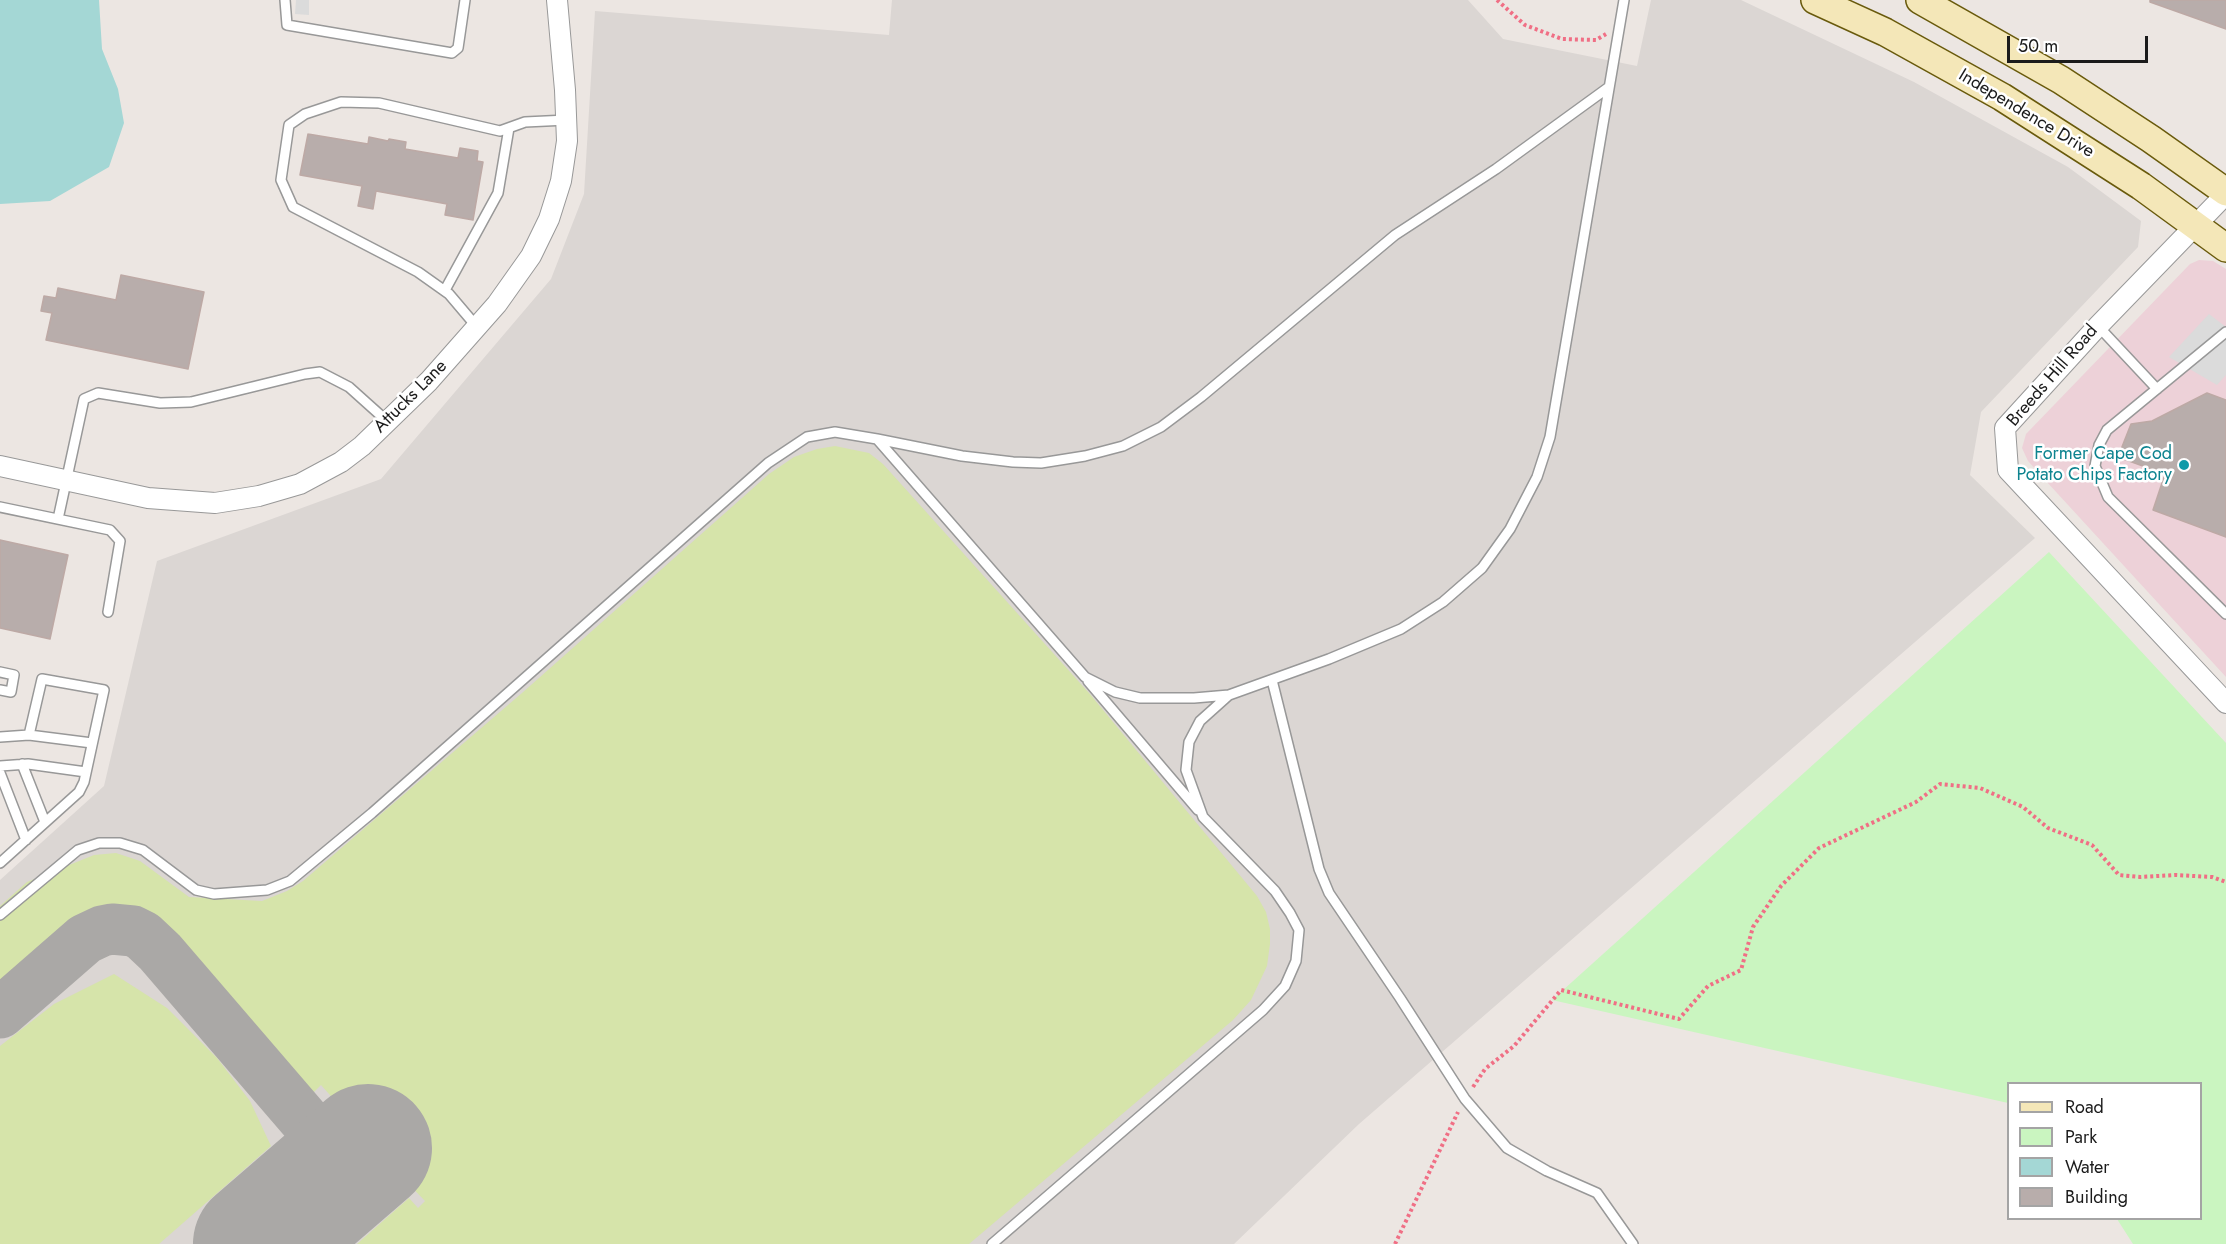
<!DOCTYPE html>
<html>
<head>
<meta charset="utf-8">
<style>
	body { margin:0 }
	#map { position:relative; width:2226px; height:1244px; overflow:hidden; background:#ece6e2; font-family:Jost,sans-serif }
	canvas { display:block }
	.legend { position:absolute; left:2007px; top:1082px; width:195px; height:138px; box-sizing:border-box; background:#fff; border:2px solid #a4a4a4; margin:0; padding:8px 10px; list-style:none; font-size:18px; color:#1b1b1b }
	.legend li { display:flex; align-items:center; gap:12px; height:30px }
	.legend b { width:30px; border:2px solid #a4a4a4 }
	.scale { position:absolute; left:2007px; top:36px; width:141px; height:27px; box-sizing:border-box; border:3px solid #1b1b1b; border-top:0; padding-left:8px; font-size:18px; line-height:21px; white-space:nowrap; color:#1b1b1b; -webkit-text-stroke:4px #fff; paint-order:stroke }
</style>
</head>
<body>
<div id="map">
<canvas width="2226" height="1244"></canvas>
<ul class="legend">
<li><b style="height:8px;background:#f4e7b8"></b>Road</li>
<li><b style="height:16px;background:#caf5c0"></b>Park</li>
<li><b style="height:16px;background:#a4d7d5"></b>Water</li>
<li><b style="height:16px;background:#b8adab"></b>Building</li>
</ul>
<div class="scale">50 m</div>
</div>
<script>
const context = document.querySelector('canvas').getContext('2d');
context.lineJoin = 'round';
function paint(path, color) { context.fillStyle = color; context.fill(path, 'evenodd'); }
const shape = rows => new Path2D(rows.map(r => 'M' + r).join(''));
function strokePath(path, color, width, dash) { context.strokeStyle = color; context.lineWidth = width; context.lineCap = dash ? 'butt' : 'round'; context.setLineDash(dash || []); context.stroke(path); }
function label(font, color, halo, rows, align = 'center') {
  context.font = font + ' Jost,sans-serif'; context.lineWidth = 5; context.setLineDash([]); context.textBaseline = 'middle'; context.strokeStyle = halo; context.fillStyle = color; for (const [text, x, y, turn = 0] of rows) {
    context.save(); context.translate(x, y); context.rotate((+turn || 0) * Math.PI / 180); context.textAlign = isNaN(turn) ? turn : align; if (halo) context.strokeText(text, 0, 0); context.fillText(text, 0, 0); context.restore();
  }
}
paint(shape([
	[2199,260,2213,261,2226,269,2226,677,2046,481,2028,461,2022,448,2026,434,2190,264]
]), '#edd1d8');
paint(shape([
	[892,0,1468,0,1503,39,1637,66,1651,0,1741,0,1914,82,2068,167,2141,221,2138,247,1981,412,1970,475,2035,538,1359,1124,1234,1244,0,1244,0,880,104,786,157,561,381,479,551,279,584,194,595,11,889,35]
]), '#dbd6d3');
paint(shape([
	[835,446,869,453,883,464,1089,693,1257,896,1266,912,1270,929,1270,944,1267,966,1251,1000,1233,1020,969,1244,357,1244,409,1198,418,1208,425,1201,401,1176,396,1180,341,1117,345,1112,321,1085,313,1093,166,926,148,914,130,907,102,907,88,911,77,917,0,983,0,906,27,882,94,855,116,853,140,861,189,897,262,901,287,891,303,881,522,693,769,474,794,457,817,449],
	[114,974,167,1008,217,1058,250,1101,271,1146,159,1244,0,1244,0,1046,54,1004]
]), '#d6e4aa');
paint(shape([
	[2049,552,2226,743,2226,1244,2133,1244,2117,1219,2200,1218,2200,1084,2008,1084,2008,1103,1552,1000]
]), '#caf5c0');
paint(shape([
	[296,0,309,0,309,15,295,14],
	[2209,314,2226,327,2226,375,2217,385,2169,357]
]), '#dbdbdb');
paint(shape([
	[0,0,99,0,102,49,118,89,124,123,109,167,50,201,0,204]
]), '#a4d7d5');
strokePath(shape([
	[0,1013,85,939,102,931,112,929,133,931,143,936,160,952,345,1167]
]), '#aaa8a6', 51);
strokePath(shape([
	[257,1244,368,1148]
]), '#aaa8a6', 128);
const building = shape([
	[2150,0,2226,0,2226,29,2150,2,2150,0],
	[308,134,368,144,369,137,388,141,389,139,406,142,405,149,458,158,460,148,478,151,477,161,483,162,473,220,445,215,447,204,376,191,373,209,358,206,362,186,300,175,308,134],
	[121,275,204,292,188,369,46,340,52,313,41,311,44,296,56,298,58,288,116,300,121,275],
	[2207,393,2226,400,2226,537,2153,510,2165,474,2118,457,2131,424,2152,421,2207,393],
	[0,540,68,555,50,639,0,628,0,540]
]);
paint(building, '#b8adab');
strokePath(building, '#bda9a5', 1.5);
const lane = shape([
	[285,0,287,25,452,53,458,48,465,0],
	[445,290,498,193,509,128],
	[2098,326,2157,389],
	[477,327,449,294,418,272,293,207,281,180,289,125,305,114,341,102,379,103,500,131,525,122,567,120],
	[2226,332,2107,430,2099,445,2095,466,2108,497,2226,614],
	[877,439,962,456,1013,462,1041,463,1085,456,1123,446,1161,427,1201,397,1395,235,1496,169,1609,87],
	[0,507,110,530,120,541,108,612],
	[58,519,84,399,98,393,160,403,191,402,305,374,320,372,349,387,388,422],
	[0,672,14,675,11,692,0,690],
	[1272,680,1319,869,1329,893,1400,998,1465,1099,1507,1148,1547,1171,1597,1193,1633,1244],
	[1088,681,1198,810],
	[1229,695,1329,659,1401,629,1443,602,1482,568,1510,529,1537,477,1550,437,1624,0],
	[29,735,92,743],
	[0,737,29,735,42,679,104,690,84,782,79,792,0,863],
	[22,764,45,822],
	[0,766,28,764,86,772],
	[0,773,26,840],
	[0,915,78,850,99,843,120,843,143,850,196,890,214,894,267,890,290,881,372,813,768,463,807,437,835,432,877,439,1085,677,1115,692,1140,698,1194,698,1229,695,1200,721,1189,742,1186,770,1203,817,1275,891,1290,913,1299,930,1296,961,1285,986,1263,1010,992,1244]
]);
const street = shape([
	[2226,194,2098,326,2005,428,2008,470,2226,703],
	[0,466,148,498,215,503,259,496,300,484,341,462,362,446,429,381,497,304,531,256,549,219,561,181,567,141,565,90,557,0]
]);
const secondary = shape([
	[1815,0,1885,32,2002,97,2141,186,2226,248],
	[1920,0,2061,80,2151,139,2226,192]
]);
strokePath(lane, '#989898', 12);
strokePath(street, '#989898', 22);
strokePath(secondary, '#695a0c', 30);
strokePath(shape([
	[1497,0,1525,25,1562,39,1596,40,1606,34],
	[1473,1087,1485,1069,1514,1046,1561,990,1679,1019,1708,986,1741,970,1753,927,1781,886,1819,848,1916,802,1940,784,1980,788,2023,807,2048,828,2092,845,2119,875,2140,877,2176,875,2212,877,2226,882],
	[1395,1244,1458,1112]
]), '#f06f85', 4, [3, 3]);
strokePath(lane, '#fff', 9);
strokePath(street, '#fff', 20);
strokePath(secondary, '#f4e7b8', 27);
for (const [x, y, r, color] of [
	[2184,465,6,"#0f9aa8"]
]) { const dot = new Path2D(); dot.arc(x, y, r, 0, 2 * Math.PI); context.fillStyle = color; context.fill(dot); strokePath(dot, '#fff', 2); }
label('18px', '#1b1b1b', '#fff', [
	["Independence Drive",2026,114,31],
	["Breeds Hill Road",2053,376,-49],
	["Attucks Lane",411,397,-45]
]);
label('18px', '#0d838f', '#fff', [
	["Former Cape Cod",2172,455],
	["Potato Chips Factory",2172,476]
], 'right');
</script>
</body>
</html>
